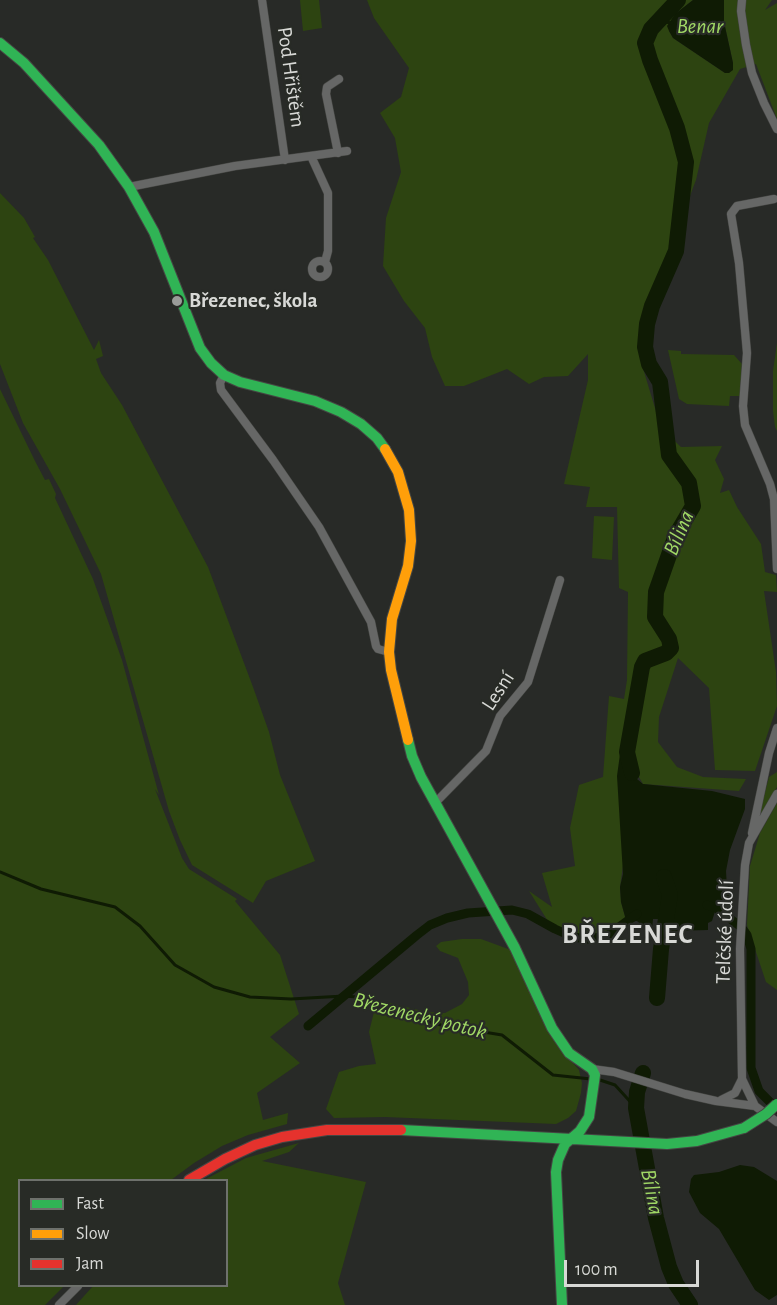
<!DOCTYPE html>
<html>
<head>
<meta charset="utf-8">
<style>
	body { margin:0 }
	#map { position:relative; width:777px; height:1305px; overflow:hidden; background:#282a27; font-family:"Alegreya Sans",sans-serif }
	canvas { display:block }
	.legend { position:absolute; left:18px; top:1179px; width:210px; height:108px; box-sizing:border-box; background:#282b26; border:2px solid #6e716c; margin:0; padding:8px 10px; list-style:none; font-size:18px; color:#d8d9d6 }
	.legend li { display:flex; align-items:center; gap:12px; height:30px }
	.legend b { width:30px; border:2px solid #6e716c }
	.scale { position:absolute; left:564px; top:1260px; width:135px; height:27px; box-sizing:border-box; border:3px solid #d8d9d6; border-top:0; padding-left:8px; font-size:18px; line-height:21px; white-space:nowrap; color:#d8d9d6; -webkit-text-stroke:4px #282b26; paint-order:stroke }
</style>
</head>
<body>
<div id="map">
<canvas width="777" height="1305"></canvas>
<ul class="legend">
<li><b style="height:8px;background:#30b455"></b>Fast</li>
<li><b style="height:8px;background:#ff9f0a"></b>Slow</li>
<li><b style="height:8px;background:#e5322d"></b>Jam</li>
</ul>
<div class="scale">100 m</div>
</div>
<script>
const context = document.querySelector('canvas').getContext('2d');
context.lineJoin = 'round';
function paint(path, color) { context.fillStyle = color; context.fill(path, 'evenodd'); }
const shape = rows => new Path2D(rows.map(r => 'M' + r).join(''));
function strokePath(path, color, width, dash) { context.strokeStyle = color; context.lineWidth = width; context.lineCap = dash ? 'butt' : 'round'; context.setLineDash(dash || []); context.stroke(path); }
function label(font, color, halo, rows, align = 'center') {
  context.font = font + ' "Alegreya Sans",sans-serif'; context.lineWidth = 4.5; context.setLineDash([]); context.textBaseline = 'middle'; context.strokeStyle = halo; context.fillStyle = color; for (const [text, x, y, turn = 0] of rows) {
    context.save(); context.translate(x, y); context.rotate((+turn || 0) * Math.PI / 180); context.textAlign = isNaN(turn) ? turn : align; if (halo) context.strokeText(text, 0, 0); context.fillText(text, 0, 0); context.restore();
  }
}
paint(shape([
	[300,0,319,0,322,28,303,31],
	[367,0,693,0,675,14,669,31,673,38,725,73,729,73,733,63,724,22,724,0,772,0,765,10,777,3,777,119,756,64,740,69,709,123,696,180,639,330,642,365,661,428,681,447,722,446,715,460,724,479,720,493,729,490,737,507,761,544,765,572,776,575,777,592,764,591,776,672,777,706,755,771,715,770,709,688,678,658,659,717,658,742,677,767,703,777,746,779,739,791,643,784,636,772,620,887,621,902,626,920,614,930,601,936,572,935,551,926,529,891,552,907,542,873,575,866,570,828,579,785,603,777,609,696,624,699,627,680,628,592,619,588,617,507,586,507,590,487,564,484,588,380,588,354,568,376,544,377,529,384,507,369,464,386,445,386,432,357,425,328,404,301,383,266,386,218,401,172,395,138,380,113,401,97,409,68,374,18],
	[0,193,24,218,35,237,33,238,48,260,94,350,99,340,103,356,96,359,101,373,122,405,208,567,253,687,269,732,280,775,315,861,266,881,253,903,192,865,180,840,169,811,101,574,60,489,23,423,0,364],
	[777,343,777,431,775,427,773,411,773,371],
	[668,350,681,351,681,354,734,355,742,364,740,396,730,396,729,406,687,404,679,399],
	[0,389,35,461,45,480,49,479,56,494,55,498,93,579,122,660,159,795,155,789,182,858,189,869,237,899,235,901,280,955,299,1014,270,1037,300,1063,257,1093,263,1120,288,1113,287,1124,248,1135,222,1146,194,1163,171,1180,20,1180,20,1286,64,1286,45,1305,0,1305],
	[594,516,614,517,612,560,592,558],
	[777,772,777,787,758,820,769,777],
	[777,803,777,990,766,982,747,925,750,866,760,833],
	[462,939,481,939,511,950,566,1055,579,1070,582,1083,581,1093,576,1111,568,1118,556,1124,385,1117,334,1118,326,1109,339,1072,359,1066,376,1064,369,1032,377,1000,427,1012,445,1013,462,1004,469,995,468,982,458,958,440,951,436,946,441,942],
	[299,1143,289,1152,262,1161,366,1182,338,1283,345,1305,76,1305,93,1286,226,1286,226,1180,204,1180,246,1158]
]), '#2d4411');
paint(shape([
	[693,0,724,0,724,22,733,63,733,70,729,73,725,73,673,38,669,31,667,26,675,14],
	[627,752,634,754,637,762,636,772,637,779,643,784,712,791,745,799,745,809,730,850,726,871,727,889,730,901,720,904,716,908,712,921,708,923,708,930,672,931,674,900,667,899,660,931,659,919,653,919,652,930,647,930,637,921,628,922,626,920,621,902,620,887,623,874,617,776,620,754],
	[740,1165,754,1167,777,1181,777,1295,769,1300,755,1290,719,1229,700,1213,689,1192,691,1179,694,1175,719,1172]
]), '#0f1b04');
strokePath(shape([
	[658,21,672,23],
	[0,872,41,889,115,907,140,926,175,965,214,987,250,997,291,999,344,996,357,997,378,1008,441,1025,502,1035,553,1075,591,1079],
	[597,1079,615,1085,636,1108]
]), '#0f1b04', 3);
strokePath(shape([
	[707,905,716,908,741,927,747,935,751,949,751,1068,759,1091,777,1109],
	[308,1026,417,935,430,925,447,918,468,913,512,910,528,914,555,929,573,937,588,939,607,936,637,914]
]), '#0f1b04', 9);
strokePath(shape([
	[632,773,627,752,642,667,645,661,666,653,671,648,669,639,655,617,656,592,676,535,693,506,689,483,669,455,660,382,649,364,645,347,647,324,652,306,676,251,686,162,677,128,650,60,645,43,651,29,678,0],
	[657,998,661,949,670,895,664,877],
	[643,1073,637,1092,636,1108,656,1218,669,1267,676,1284,690,1305]
]), '#0f1b04', 16);
const street = shape([
	[262,0,285,160],
	[742,0,741,11,746,45,752,73,764,103,777,129],
	[338,153,326,94,327,87,339,79],
	[311,156,328,193,328,251,325,262],
	[129,187,235,166,347,151],
	[774,199,737,206,731,214,739,263,747,353,743,406,745,425,770,484,774,499,777,569],
	'312 269a8 8 0 1 1 16 0a8 8 0 1 1-16 0Z',
	[224,375,220,383,221,390,273,460,319,527,371,622,376,646,378,649,389,652],
	[435,803,486,751,500,716,528,682,560,580],
	[752,833,769,753,777,728],
	[592,1069,614,1072,685,1094,716,1101,755,1106,777,1122],
	[742,1079,740,949,745,865,749,843,777,794],
	[721,1100,735,1093,742,1079,755,1106],
	[59,1305,78,1286]
]);
const fast = shape([
	[0,43,24,63,99,145,129,187,154,232,200,348,211,363,224,375,240,382,315,401,341,412,361,424,377,438,385,449],
	[408,740,412,756,421,777,515,948,552,1028,569,1053,592,1069,595,1075,589,1117,580,1131,565,1144,558,1160,556,1172,562,1305],
	[401,1130,667,1144,697,1141,744,1128]
]);
const slow = shape([
	[385,449,398,472,409,510,411,541,408,566,392,619,389,652,391,670,408,740]
]);
const jam = shape([
	[189,1180,225,1159,255,1145,282,1137,327,1130,401,1130]
]);
strokePath(street, '#454643', 9);
strokePath(fast, '#454643', 12);
strokePath(slow, '#454643', 12);
strokePath(jam, '#454643', 12);
strokePath(street, '#666766', 8);
strokePath(fast, '#30b455', 10);
strokePath(slow, '#ff9f0a', 10);
strokePath(jam, '#e5322d', 10);
const fastBridge = shape([
	[744,1128,766,1114,777,1104]
]);
strokePath(fastBridge, '#454643', 12, []);
strokePath(fastBridge, '#30b455', 10);
for (const [x, y, r, color] of [
	[177,301,6,"#9a9c99"]
]) { const dot = new Path2D(); dot.arc(x, y, r, 0, 2 * Math.PI); context.fillStyle = color; context.fill(dot); strokePath(dot, '#282b26', 2); }
label('21px', '#d8d9d6', '#282b26', [
	["Pod Hřištěm",291,77,82],
	["Lesní",498,691,-57],
	["Telčské údolí",725,932,-88]
]);
label('bold 21px', '#d8d9d6', '#282b26', [
	["Březenec, škola",189,301]
], 'left');
label('italic 22px', '#a0d865', '#282b26', [
	["Benar",700,26],
	["Bílina",679,533,-67],
	["Březenecký potok",420,1016,14],
	["Bílina",652,1192,79]
]);
context.letterSpacing = '1.5px';
label('bold 27px', '#d8d9d6', '#282b26', [
	["BŘEZENEC",628,935]
]);
context.letterSpacing = '0px';
</script>
</body>
</html>
